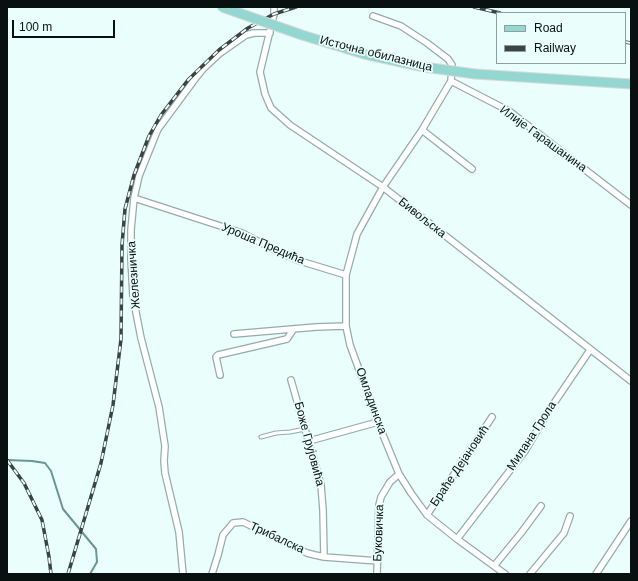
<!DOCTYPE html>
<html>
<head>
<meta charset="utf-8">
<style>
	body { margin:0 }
	#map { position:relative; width:638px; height:581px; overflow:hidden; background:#eafefb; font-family:Helvetica,sans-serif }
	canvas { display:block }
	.frame { position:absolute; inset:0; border:8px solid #091110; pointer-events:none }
	.legend { position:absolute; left:496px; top:12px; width:130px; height:52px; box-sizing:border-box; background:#eafefb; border:1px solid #909f9d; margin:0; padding:5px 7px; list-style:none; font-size:12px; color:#091110 }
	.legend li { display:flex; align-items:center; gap:8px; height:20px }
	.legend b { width:20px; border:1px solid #909f9d }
	.scale { position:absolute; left:12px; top:20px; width:103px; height:18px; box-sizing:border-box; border:2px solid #091110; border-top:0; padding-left:5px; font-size:12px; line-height:14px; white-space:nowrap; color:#091110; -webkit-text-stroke:3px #eafefb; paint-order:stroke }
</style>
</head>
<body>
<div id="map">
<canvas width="638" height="581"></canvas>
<div class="frame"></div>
<ul class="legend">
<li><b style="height:5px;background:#94d7d0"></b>Road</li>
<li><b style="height:5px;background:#3a4543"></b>Railway</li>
</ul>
<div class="scale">100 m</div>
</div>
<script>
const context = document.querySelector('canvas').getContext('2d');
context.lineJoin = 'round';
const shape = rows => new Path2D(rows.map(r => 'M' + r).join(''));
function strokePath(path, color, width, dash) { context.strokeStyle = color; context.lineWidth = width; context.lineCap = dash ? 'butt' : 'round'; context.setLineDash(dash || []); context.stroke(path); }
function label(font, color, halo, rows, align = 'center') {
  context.font = font + ' Helvetica,sans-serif'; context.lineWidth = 3.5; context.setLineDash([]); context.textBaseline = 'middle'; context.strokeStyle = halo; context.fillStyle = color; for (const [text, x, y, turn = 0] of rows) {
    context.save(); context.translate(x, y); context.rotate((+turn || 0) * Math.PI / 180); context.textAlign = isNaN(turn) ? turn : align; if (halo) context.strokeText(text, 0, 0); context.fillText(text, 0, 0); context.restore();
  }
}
strokePath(shape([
	[7,460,32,461,45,463,51,471,63,509,96,549,97,562,90,574]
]), '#679791', 2);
const service = shape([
	[261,437,276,433,290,432,305,429]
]);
const minor = shape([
	[274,7,274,14,260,72,265,94,271,108,290,125,383,187,631,381],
	[373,16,401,26,427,43,448,59,452,65,451,81,422,130,383,187,357,234,346,275,346,326,350,345,383,435,399,474,411,493,427,515,457,539,505,574],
	[451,81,509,111,631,205],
	[422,130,472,169],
	[134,198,242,233,277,251,300,261,346,275],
	[234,334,316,327,346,326],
	[220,375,216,357,218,355,287,339,293,330],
	[291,380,321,485,323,510,324,557],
	[309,441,378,422],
	[427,515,492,417],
	[457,539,525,451,548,412,590,350],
	[494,566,521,533,541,506],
	[183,574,179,532,165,473,164,461,165,446,159,407,141,338,133,297,131,258,131,230,134,198,139,176,158,129,195,79,203,69,219,54,246,35,254,33,270,33],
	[212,574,218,555,223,535,233,523,243,522,307,553,315,555,324,557,378,561],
	[377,574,379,505,381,497,390,482,399,474],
	[530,574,564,533,570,516],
	[596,574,631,521]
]);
const primary = shape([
	[475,74,631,84]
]);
strokePath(service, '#95aca9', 5);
strokePath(minor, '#95aca9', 8);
strokePath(primary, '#d8d9d9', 11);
strokePath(service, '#fff', 3);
strokePath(minor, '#fff', 5.5);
strokePath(primary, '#94d7d0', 9);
const rail = shape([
	[474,7,500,13],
	[625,42,631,43],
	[7,460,24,483,42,520,49,557,51,574],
	[68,574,101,463,113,405,121,339,122,245,125,209,134,175,149,136,161,115,188,80,219,50,248,28,274,14,296,7]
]);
strokePath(rail, '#3a4543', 3.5);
strokePath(rail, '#eafefb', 2, [6]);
const primaryBridge = shape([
	[222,7,302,35,364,54,424,67,475,74]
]);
strokePath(primaryBridge, '#d8d9d9', 11, []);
strokePath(primaryBridge, '#94d7d0', 9);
label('12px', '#091110', '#eafefb', [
	["Источна обилазница",376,54,14],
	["Илије Гарашанина",543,139,36],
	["Бивољска",422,218,38],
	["Уроша Предића",263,244,23],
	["Железничка",134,275,-94],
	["Омладинска",371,401,70],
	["Милана Грола",532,436,-57],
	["Боже Грујовића",309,444,75],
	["Браће Дејановић",460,466,-56],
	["Буковичка",379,533,-88],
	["Трибалска",277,538,25]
]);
</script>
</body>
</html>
